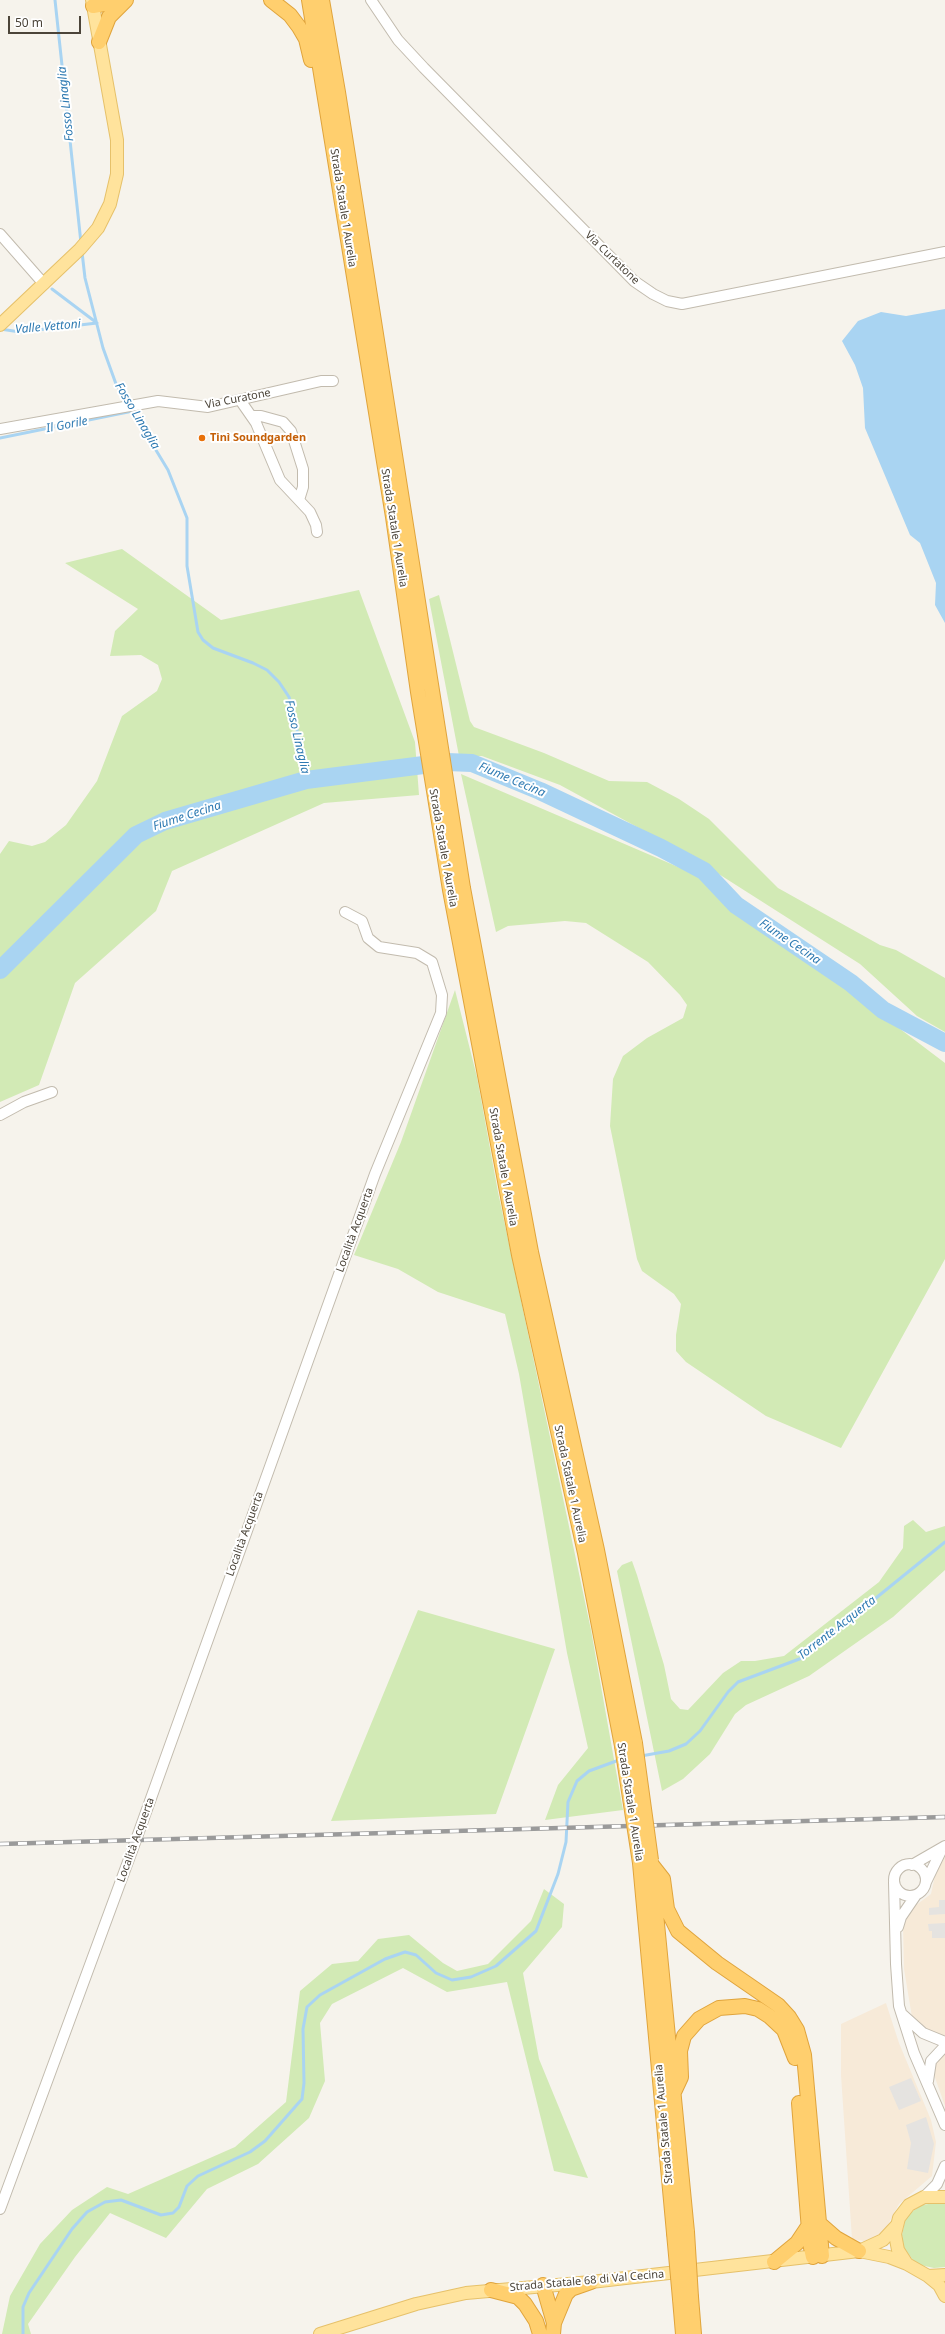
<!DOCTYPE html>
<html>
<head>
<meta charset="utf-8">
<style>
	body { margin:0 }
	#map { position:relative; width:945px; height:2334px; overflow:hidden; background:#f6f3ec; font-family:"Noto Sans",sans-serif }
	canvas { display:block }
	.scale { position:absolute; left:8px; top:16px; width:73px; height:18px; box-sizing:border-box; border:2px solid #4b4439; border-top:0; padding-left:5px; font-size:12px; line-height:14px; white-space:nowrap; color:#4b4439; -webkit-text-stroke:3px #fff; paint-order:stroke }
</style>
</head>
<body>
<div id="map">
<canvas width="945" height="2334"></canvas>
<div class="scale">50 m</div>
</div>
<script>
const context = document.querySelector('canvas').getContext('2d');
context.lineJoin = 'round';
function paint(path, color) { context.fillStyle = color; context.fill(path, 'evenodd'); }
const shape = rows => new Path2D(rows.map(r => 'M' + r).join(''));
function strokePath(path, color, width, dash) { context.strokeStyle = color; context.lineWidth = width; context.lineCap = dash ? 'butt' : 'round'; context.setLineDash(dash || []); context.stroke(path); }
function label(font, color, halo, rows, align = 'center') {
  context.font = font + ' "Noto Sans",sans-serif'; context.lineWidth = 4; context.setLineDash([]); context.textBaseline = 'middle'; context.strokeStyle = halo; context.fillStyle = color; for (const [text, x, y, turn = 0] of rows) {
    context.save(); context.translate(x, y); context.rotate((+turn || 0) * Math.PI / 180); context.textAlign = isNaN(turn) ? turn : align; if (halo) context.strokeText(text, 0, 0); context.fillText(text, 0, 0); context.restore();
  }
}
paint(shape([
	[945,1857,945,2036,928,2032,912,2017,904,1969,903,1925,908,1911,931,1894,936,1871,940,1862],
	[886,2003,899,2043,931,2120,936,2142,932,2176,899,2204,885,2230,875,2237,864,2241,852,2239,841,2075,841,2024],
	[945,2051,945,2106,933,2072,938,2055]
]), '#f7ead8');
paint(shape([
	[122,549,221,620,359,590,415,742,419,795,324,803,172,871,156,911,75,983,39,1085,0,1102,0,854,9,841,32,846,45,842,66,825,97,781,122,716,157,691,162,679,158,665,141,655,110,656,115,631,138,609,65,563],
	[439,595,470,721,474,727,544,753,609,781,647,782,679,799,709,819,778,888,880,945,896,950,945,978,945,1032,917,1016,860,964,692,857,560,785,482,756,459,756,429,599],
	[461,774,697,875,945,1063,945,1259,841,1448,766,1416,686,1362,676,1351,676,1335,681,1304,674,1294,642,1271,637,1259,610,1126,613,1079,623,1056,647,1038,683,1018,687,1005,680,995,648,962,586,923,565,921,508,926,496,932],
	[455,990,477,1077,498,1192,591,1630,623,1810,545,1820,558,1785,588,1748,567,1653,519,1374,505,1314,438,1292,398,1269,354,1255,401,1142],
	[913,1520,926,1532,945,1526,945,1570,893,1617,809,1676,746,1705,735,1714,710,1754,683,1779,662,1791,617,1571,622,1565,632,1561,637,1575,664,1665,671,1699,680,1709,688,1710,723,1673,741,1661,755,1661,784,1656,879,1582,903,1548,904,1526],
	[418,1610,555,1649,496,1814,331,1821],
	[544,1889,564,1904,562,1927,523,1973,539,2059,588,2178,554,2171,507,1982,447,1992,403,1968,332,2004,320,2023,325,2081,309,2118,258,2164,207,2189,166,2238,110,2213,75,2257,28,2324,31,2334,2,2334,10,2296,40,2244,72,2210,107,2187,128,2194,235,2147,286,2102,300,1991,332,1964,358,1961,378,1939,409,1935,443,1963,457,1971,488,1964,531,1921],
	[935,2203,945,2204,945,2267,934,2268,920,2265,913,2260,904,2248,902,2235,905,2221,910,2213,922,2205]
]), '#d2eab5');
paint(shape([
	[939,1900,945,1900,945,1914,929,1915,929,1908,939,1907],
	[945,1923,945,1938,932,1938,932,1931,929,1931,928,1924],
	[911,2078,921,2101,899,2110,889,2087],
	[926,2117,934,2144,928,2173,907,2169,911,2143,906,2125]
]), '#e5e3e0');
paint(shape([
	[945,309,945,623,935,605,936,583,920,543,910,535,865,428,863,388,855,365,842,341,858,321,881,312,906,316]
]), '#a9d4f2');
strokePath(shape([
	[55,0,81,243],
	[82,252,85,278,103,348,116,384,168,470,187,518,187,566,198,632,203,640,213,648,253,663,267,670,279,682,289,697,294,714,306,780],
	[52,289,97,323],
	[0,329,20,332,97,323],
	[0,438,133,411],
	[641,1756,669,1751,686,1744,700,1731,728,1692,738,1682,802,1658,945,1542],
	[23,2334,23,2307,29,2293,72,2229,87,2212,105,2202,121,2200,161,2215,173,2213,179,2207,187,2186,198,2176,250,2152,265,2141,302,2099,304,2083,303,2029,307,2007,320,1995,385,1959,405,1952,416,1955,436,1973,452,1980,471,1977,496,1966,536,1931,558,1874,566,1842,568,1802,577,1781,589,1771,619,1760]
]), '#a9d4f2', 3);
strokePath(shape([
	[0,970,136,835,165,821,306,780,447,762,472,763,540,791,661,848,704,871,736,905,851,983,883,1010,945,1043]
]), '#a9d4f2', 18);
const minor = shape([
	[371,0,398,40,424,68,634,281,653,294,667,301,682,304,945,252],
	[0,234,44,284],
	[240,400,256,423,280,480,310,512,316,525,317,532],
	[252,416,261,416,283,422,291,431,303,469,303,487,299,500],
	[0,429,158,401,208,407,321,381,333,381],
	[0,1115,24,1102,52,1092],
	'894 1880a16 16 0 1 1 32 0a16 16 0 1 1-32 0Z',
	[912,1865,945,1846],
	[894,1882,896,1964,899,2006,914,2053,945,2125],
	[926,1882,942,1849],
	[898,1927,901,1917,916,1895],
	[903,2015,923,2033,945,2042],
	[928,2081,931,2061,945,2046],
	[924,2197,937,2184,945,2166],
	[0,2209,136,1840,375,1174,441,1013,442,995,432,962,417,953,379,947,368,938,362,921,345,912]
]);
const major = shape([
	[0,325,80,249,98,228,110,204,117,174,117,140,92,0],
	[945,2197,924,2197,909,2205,899,2218,895,2234,898,2250,907,2264,928,2276,945,2275],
	[859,2251,889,2257,907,2264],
	[928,2276,939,2285,945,2296],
	[320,2334,416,2304,466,2293,591,2282,859,2251,883,2240,896,2226]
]);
const highway = shape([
	[271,0,290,15,299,27,306,39,311,60],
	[309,0,393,517,418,692,450,890,519,1255,585,1553,622,1746],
	[322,0,338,92,463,888,531,1252,597,1550,635,1743],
	[93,6,125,0],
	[99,42,109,17,126,0],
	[651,1862,687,2232],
	[640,1863,674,2233],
	[652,1865,663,1879,667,1909,678,1931,717,1963,778,2005,789,2017,797,2030,804,2055,822,2256],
	[674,2092,681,2077,680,2051,684,2036,699,2019,719,2008,745,2006,758,2009,769,2016,784,2030,795,2058],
	[799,2103,810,2243,813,2257],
	[820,2224,836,2238,859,2251],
	[774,2262,797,2243,809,2225],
	[543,2285,554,2323],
	[491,2290,518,2297,525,2304,536,2321,540,2334],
	[691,2297,694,2334],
	[680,2299,683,2334],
	[553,2334,554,2323,566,2294,571,2289,591,2282]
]);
strokePath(minor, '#c2bbae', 12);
strokePath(major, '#e6c16a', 14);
strokePath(highway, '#e0a43c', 16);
strokePath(minor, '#fff', 10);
strokePath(major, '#ffe39c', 12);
strokePath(highway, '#ffcf6e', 14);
const rail = shape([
	[0,1844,945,1817]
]);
strokePath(rail, '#9a9a9a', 4.5);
strokePath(rail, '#fff', 3, [9]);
const highwayBridge = shape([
	[635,1743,651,1860],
	[622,1746,640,1863],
	[687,2232,691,2297],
	[674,2233,680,2299]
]);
strokePath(highwayBridge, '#e0a43c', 16, []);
strokePath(highwayBridge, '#ffcf6e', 14);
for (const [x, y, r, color] of [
	[202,438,4,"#e8710a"]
]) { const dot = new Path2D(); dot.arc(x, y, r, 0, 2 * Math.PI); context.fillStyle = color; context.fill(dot); strokePath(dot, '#fff', 1.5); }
label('11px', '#4b4439', '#fff', [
	["Strada Statale 1 Aurelia",343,208,81],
	["Via Curtatone",612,258,44],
	["Via Curatone",238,399,-11],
	["Strada Statale 1 Aurelia",394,528,81],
	["Strada Statale 1 Aurelia",443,848,80],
	["Strada Statale 1 Aurelia",503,1167,80],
	["Località Acquerta",355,1230,-70],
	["Strada Statale 1 Aurelia",570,1484,78],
	["Località Acquerta",245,1534,-70],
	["Strada Statale 1 Aurelia",630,1802,81],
	["Località Acquerta",136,1840,-70],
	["Strada Statale 1 Aurelia",664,2124,-95],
	["Strada Statale 68 di Val Cecina",587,2281,-5]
]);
label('bold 11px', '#c56008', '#fff', [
	["Tinì Soundgarden",210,438]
], 'left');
label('italic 12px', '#2e7ab2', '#fff', [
	["Fosso Linaglia",66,104,-96],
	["Valle Vettoni",48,327,-5],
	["Fosso Linaglia",137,416,59],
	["Il Gorile",67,425,-11],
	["Fosso Linaglia",297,737,77],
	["Fiume Cecina",512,780,23],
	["Fiume Cecina",187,816,-18],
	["Fiume Cecina",790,942,34],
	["Torrente Acquerta",837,1628,-38]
]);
</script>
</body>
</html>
